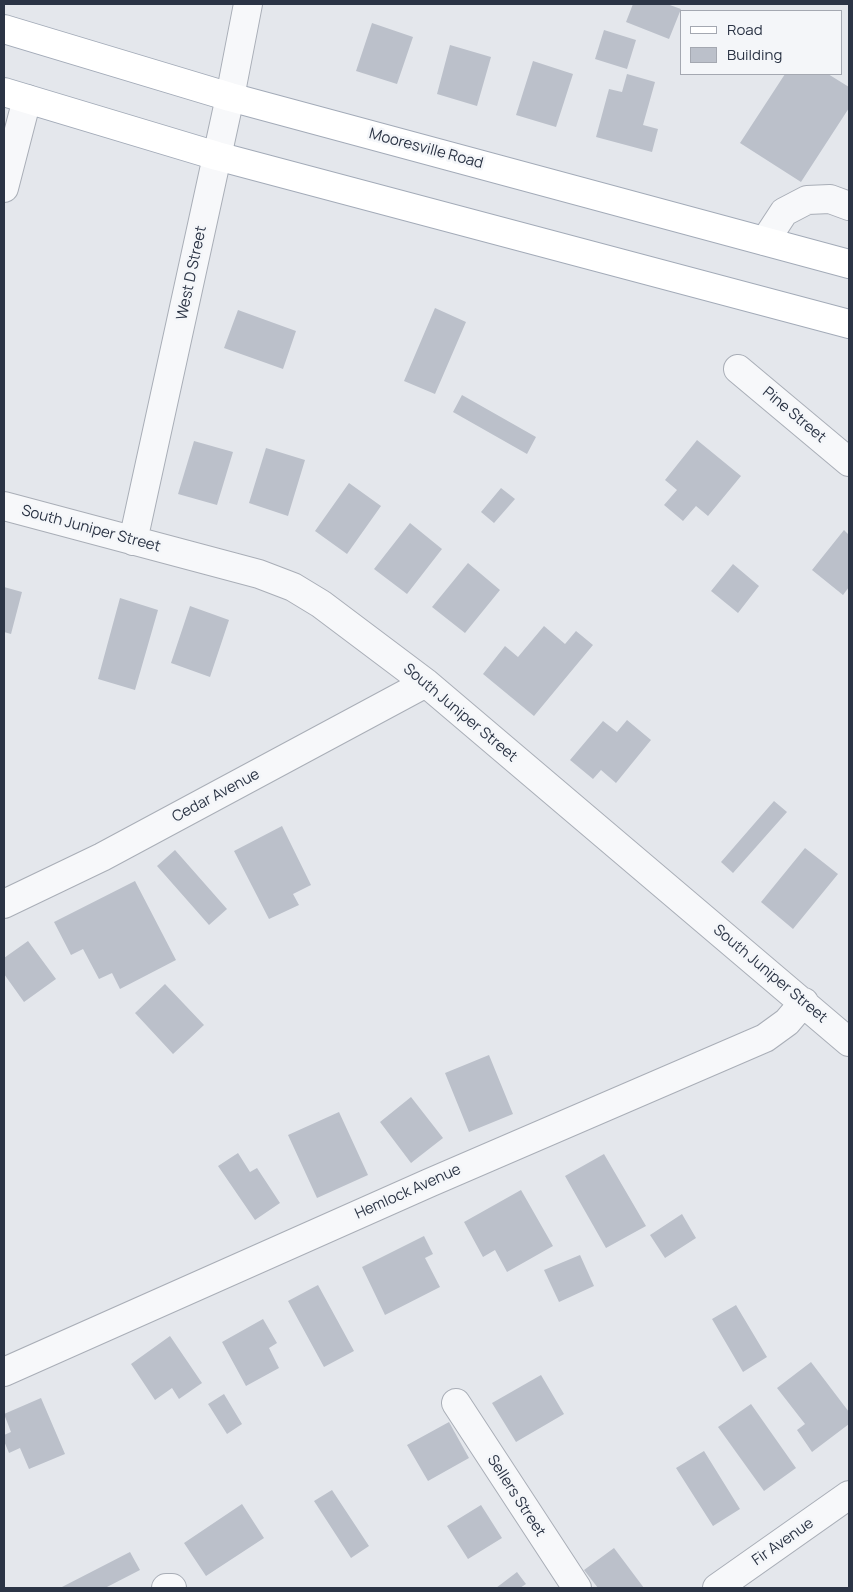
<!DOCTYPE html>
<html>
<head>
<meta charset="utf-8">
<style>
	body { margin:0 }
	#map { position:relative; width:853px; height:1592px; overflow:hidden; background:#e4e7ec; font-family:Manrope,sans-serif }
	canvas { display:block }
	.frame { position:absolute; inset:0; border:5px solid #2b3445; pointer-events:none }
	.legend { position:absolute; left:680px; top:10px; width:162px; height:65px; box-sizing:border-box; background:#f4f6f9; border:1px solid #a4a8b1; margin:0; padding:6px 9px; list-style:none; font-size:15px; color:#2b3445 }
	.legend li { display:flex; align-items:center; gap:10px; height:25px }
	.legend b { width:25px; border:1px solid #a4a8b1 }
</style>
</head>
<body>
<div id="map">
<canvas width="853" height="1592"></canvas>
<div class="frame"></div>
<ul class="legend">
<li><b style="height:6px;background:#fff"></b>Road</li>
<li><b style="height:14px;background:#bbc0ca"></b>Building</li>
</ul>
</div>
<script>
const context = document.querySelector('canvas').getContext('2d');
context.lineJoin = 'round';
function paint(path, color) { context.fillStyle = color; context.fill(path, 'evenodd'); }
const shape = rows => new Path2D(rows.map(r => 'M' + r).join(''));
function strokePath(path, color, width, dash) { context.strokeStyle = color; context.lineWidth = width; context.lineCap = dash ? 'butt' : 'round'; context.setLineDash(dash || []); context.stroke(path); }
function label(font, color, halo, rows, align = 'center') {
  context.font = font + ' Manrope,sans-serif'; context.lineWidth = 5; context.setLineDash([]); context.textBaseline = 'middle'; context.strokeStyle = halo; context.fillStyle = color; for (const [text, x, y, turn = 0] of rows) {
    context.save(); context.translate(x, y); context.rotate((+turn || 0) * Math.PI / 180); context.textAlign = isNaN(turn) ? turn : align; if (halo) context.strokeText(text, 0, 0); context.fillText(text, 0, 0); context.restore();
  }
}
paint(shape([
	[633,4,667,4,681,9,669,39,626,22],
	[372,23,413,37,397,84,356,71],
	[604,30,636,40,627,69,595,59],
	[450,45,491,57,477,106,437,94],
	[533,61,573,74,556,127,516,115],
	[627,74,655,82,643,125,658,129,652,152,596,137,609,89,622,92],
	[785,74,828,74,849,87,849,108,801,182,740,143],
	[435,308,466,322,435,394,404,381],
	[238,310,296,331,283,369,224,348],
	[462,395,536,437,527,454,453,412],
	[697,440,741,476,708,516,696,506,683,521,664,505,677,490,665,480],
	[194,441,233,452,217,505,178,494],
	[266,448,305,460,288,516,249,503],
	[349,483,381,506,347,554,315,531],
	[501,488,515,499,494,523,481,512],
	[410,523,442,549,407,594,374,569],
	[844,530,849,535,849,587,843,595,812,570],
	[468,563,500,590,465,633,432,607],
	[733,564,759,586,738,613,711,591],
	[4,587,22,592,11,634,4,632],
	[120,598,158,610,135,690,98,679],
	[190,606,229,620,210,677,171,663],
	[544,626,565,644,576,631,593,645,534,716,483,674,505,646,518,657],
	[627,720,651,740,616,783,601,770,593,779,570,760,603,721,617,732],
	[774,801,787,812,733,873,721,862],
	[282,826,311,885,293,894,299,905,269,919,234,851],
	[805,848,838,874,793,929,761,902],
	[175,850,227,909,209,925,157,866],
	[135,881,176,960,120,989,112,973,99,979,83,949,71,955,54,922],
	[28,941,56,979,24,1002,4,974,4,958],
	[165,984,204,1025,173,1054,135,1013],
	[489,1055,513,1114,469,1132,445,1073],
	[411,1097,443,1138,411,1163,380,1122],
	[339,1112,368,1175,317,1198,288,1135],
	[238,1153,250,1172,257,1168,280,1203,255,1220,218,1166],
	[604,1154,646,1226,606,1248,565,1176],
	[521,1190,553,1246,507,1272,495,1250,483,1257,464,1222],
	[682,1214,696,1238,665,1258,650,1235],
	[424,1236,433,1254,425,1258,440,1287,385,1315,362,1267],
	[580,1255,594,1286,559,1302,544,1270],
	[318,1285,354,1351,324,1367,288,1301],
	[736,1305,767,1357,743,1372,712,1319],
	[263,1319,277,1343,269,1348,279,1368,246,1386,222,1342],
	[170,1336,202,1383,179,1399,172,1388,155,1400,131,1364],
	[811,1362,849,1412,849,1424,812,1452,797,1430,805,1424,777,1388],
	[541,1375,564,1414,516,1442,492,1403],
	[224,1394,242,1424,227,1434,208,1404],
	[41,1398,65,1454,29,1469,20,1448,9,1453,4,1441,4,1435,11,1432,4,1414],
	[751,1404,796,1468,764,1491,718,1427],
	[449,1422,469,1458,428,1481,407,1445],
	[704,1451,740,1509,713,1526,676,1468],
	[332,1490,369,1546,351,1558,314,1501],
	[242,1504,264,1538,206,1576,184,1543],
	[481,1505,502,1538,468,1559,447,1526],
	[614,1548,644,1588,598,1588,584,1570],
	[130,1552,140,1570,105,1588,60,1588],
	[517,1572,526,1584,520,1588,496,1588]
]), '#bbc0ca');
const minor = shape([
	[4,188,27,99],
	[765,241,784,212,807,200,830,199,849,206],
	[738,369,849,462],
	[4,506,259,574,293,587,321,604,426,683,849,1042],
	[133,541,230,97,248,4],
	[4,904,102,857,426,683],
	[4,1372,429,1183,765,1038,787,1022,804,1002],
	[456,1403,577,1588],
	[166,1588,172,1588],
	[717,1588,849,1495]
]);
const major = shape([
	[4,29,230,97,849,264],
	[4,92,217,156,849,324]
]);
strokePath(minor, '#a9aeb7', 30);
strokePath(major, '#a3abb8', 30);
strokePath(minor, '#f7f8fa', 28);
strokePath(major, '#fff', 28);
label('15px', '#2b3445', '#f4f6f9', [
	["Mooresville Road",426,149,15],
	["West D Street",192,273,-78],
	["Pine Street",794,415,40],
	["South Juniper Street",91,529,15],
	["South Juniper Street",460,713,40],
	["Cedar Avenue",216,796,-28],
	["South Juniper Street",770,974,40],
	["Hemlock Avenue",408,1192,-24],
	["Sellers Street",516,1496,57],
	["Fir Avenue",783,1542,-35]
]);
</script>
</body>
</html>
